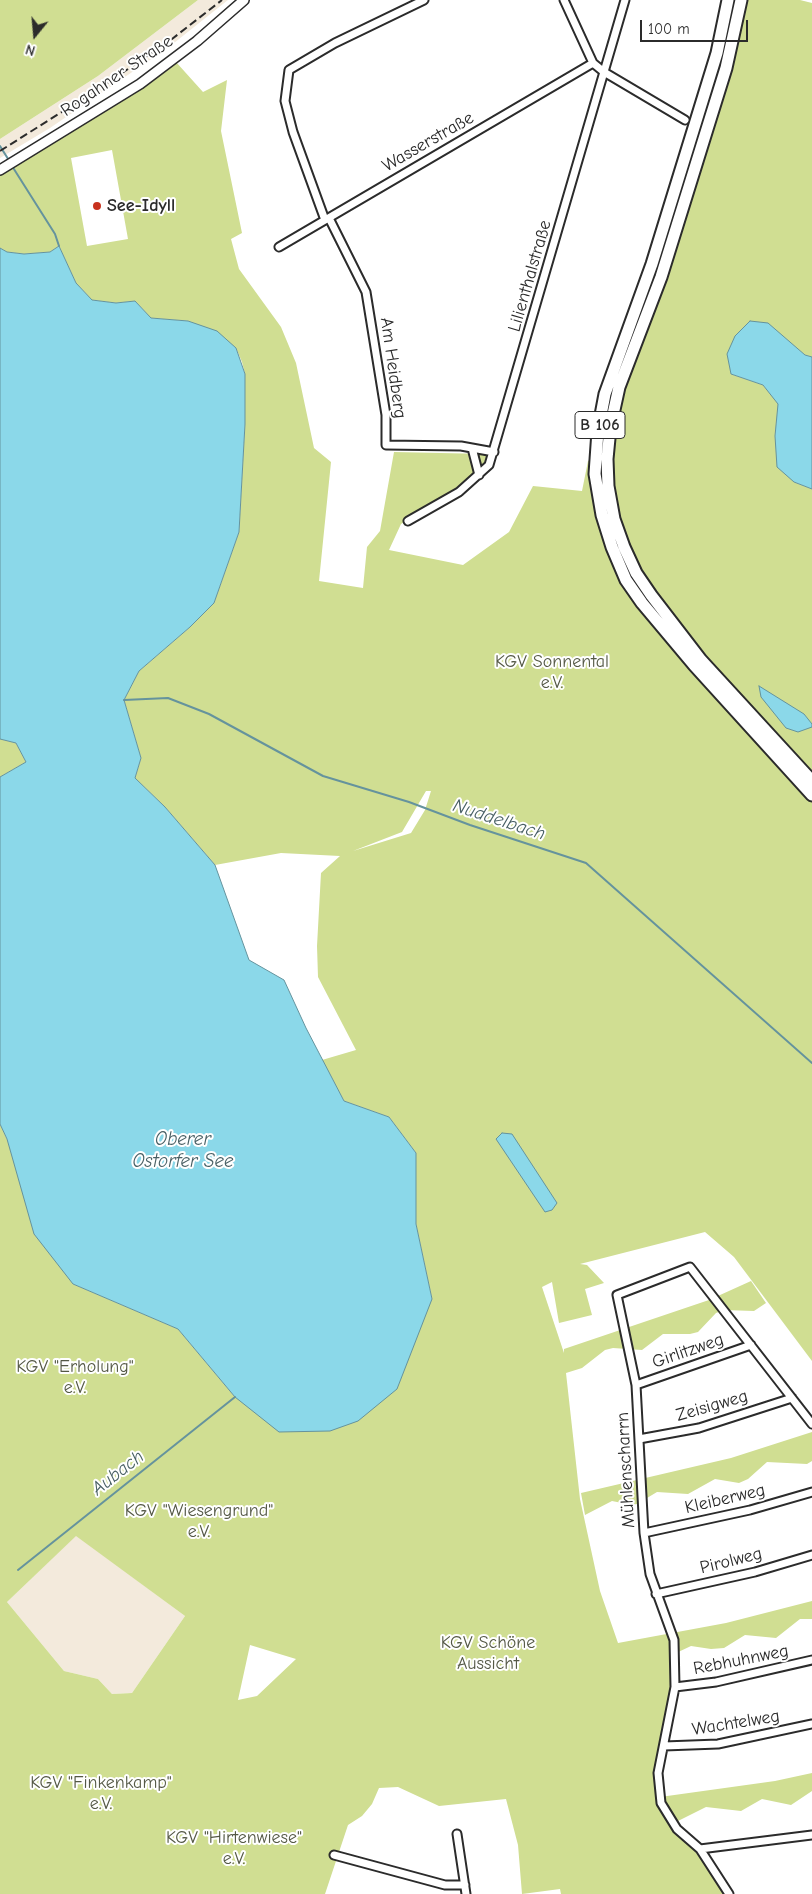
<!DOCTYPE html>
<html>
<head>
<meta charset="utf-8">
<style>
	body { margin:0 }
	#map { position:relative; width:812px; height:1894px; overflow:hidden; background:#fff; font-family:"Comic Neue",sans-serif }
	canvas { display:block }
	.north { position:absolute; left:10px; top:10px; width:50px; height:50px; -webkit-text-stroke:4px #fff; paint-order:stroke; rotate:197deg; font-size:14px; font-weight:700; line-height:20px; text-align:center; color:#2b2b2b }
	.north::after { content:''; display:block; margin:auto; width:18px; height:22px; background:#2b2b2b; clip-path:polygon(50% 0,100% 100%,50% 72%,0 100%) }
	.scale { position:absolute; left:640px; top:20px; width:108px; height:22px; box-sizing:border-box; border:2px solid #2b2b2b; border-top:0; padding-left:6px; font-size:15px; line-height:18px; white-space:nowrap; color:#2b2b2b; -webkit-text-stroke:4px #fff; paint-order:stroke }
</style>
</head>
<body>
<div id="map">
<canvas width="812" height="1894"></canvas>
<div class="north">N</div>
<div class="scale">100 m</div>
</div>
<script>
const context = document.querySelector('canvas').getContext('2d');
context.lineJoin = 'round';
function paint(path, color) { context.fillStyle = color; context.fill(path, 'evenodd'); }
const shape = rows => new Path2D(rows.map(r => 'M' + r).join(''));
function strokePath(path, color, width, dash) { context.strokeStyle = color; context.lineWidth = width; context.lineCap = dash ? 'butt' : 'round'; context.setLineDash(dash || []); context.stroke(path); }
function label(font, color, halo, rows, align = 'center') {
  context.font = font + ' "Comic Neue",sans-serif'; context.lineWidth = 4; context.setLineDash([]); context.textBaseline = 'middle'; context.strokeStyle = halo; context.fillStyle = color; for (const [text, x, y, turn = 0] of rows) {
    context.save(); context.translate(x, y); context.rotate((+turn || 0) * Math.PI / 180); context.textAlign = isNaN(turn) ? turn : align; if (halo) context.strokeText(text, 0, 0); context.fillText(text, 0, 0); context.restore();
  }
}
paint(shape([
	[198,0,228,0,169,47,50,128,0,158,0,139,98,76],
	[76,1535,185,1616,132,1693,112,1694,98,1679,64,1671,7,1602]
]), '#f3eadc');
paint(shape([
	[0,0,198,0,98,76,0,139],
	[724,0,800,0,812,3,812,357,805,355,787,341,731,374,763,385,779,404,775,436,794,482,812,489,812,1361,734,1257,705,1232,580,1264,587,1265,604,1283,585,1289,592,1315,559,1323,552,1282,542,1287,564,1353,564,1349,709,1300,751,1281,766,1303,754,1311,724,1310,716,1313,698,1332,690,1334,663,1334,642,1350,613,1348,605,1350,582,1368,566,1373,580,1499,600,1591,618,1643,726,1623,812,1601,812,1619,800,1619,776,1638,745,1635,724,1648,711,1649,691,1646,674,1654,675,1687,658,1773,660,1797,775,1781,812,1773,812,1791,791,1805,762,1799,741,1811,706,1807,674,1823,700,1849,729,1894,561,1894,560,1889,522,1894,518,1845,506,1799,439,1806,398,1787,379,1788,372,1804,362,1816,348,1825,325,1894,0,1894,0,1124,73,1284,178,1329,235,1397,432,1299,416,1224,416,1153,389,1117,344,1101,322,1060,356,1050,318,977,317,946,321,873,340,856,281,853,215,865,165,807,135,778,141,758,124,700,139,671,190,627,214,603,239,532,245,424,245,374,242,362,236,348,188,321,151,318,135,301,116,303,92,300,76,283,59,246,50,252,24,254,7,252,0,248,0,175,176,62,203,92,227,80,221,131,242,233,231,239,239,269,281,327,296,363,314,448,331,462,319,581,363,588,367,547,380,531,394,452,487,454,483,467,449,493,401,524,389,550,463,565,509,532,533,486,582,491,588,461,593,458,595,430,712,55],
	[112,150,128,239,87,246,71,158],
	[426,791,431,791,425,810,411,833,353,851,402,832],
	[76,1536,185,1616,132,1693,112,1694,98,1679,64,1671,7,1602],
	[250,1645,296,1659,257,1696,238,1700],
	[0,739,16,743,26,762,0,777],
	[812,1432,812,1461,807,1464,767,1462,748,1479,739,1483,715,1479,688,1494,657,1492,637,1504,632,1505,612,1501,585,1515,581,1493,731,1458]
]), '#d0de92');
const water = shape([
	[59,246,76,283,92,300,116,303,135,301,151,318,188,321,217,331,236,348,245,374,245,424,239,532,214,603,190,627,139,671,124,700,141,758,135,778,165,807,215,865,249,960,284,980,306,1028,344,1101,389,1117,416,1153,416,1224,432,1299,397,1389,358,1421,330,1431,279,1432,235,1397,178,1329,73,1284,34,1234,7,1139,0,1124,0,777,26,762,16,743,0,739,0,248,7,252,24,254,50,252,59,246],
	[750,321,768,323,805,355,812,357,812,489,794,482,777,467,775,436,778,404,763,385,731,374,727,354,735,336,750,321],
	[759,686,804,714,812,724,812,727,798,732,786,728,761,697,759,686],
	[502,1133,512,1134,557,1203,552,1210,545,1212,496,1139,502,1133]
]);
paint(water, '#8bd8e9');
strokePath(water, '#65939d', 1);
strokePath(shape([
	[0,146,10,162],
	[12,166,55,234,59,246],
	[124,700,168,698,209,714,323,776,409,802,470,825,586,863,812,1063],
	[18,1570,235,1397]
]), '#65939d', 2);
const minor = shape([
	[564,0,593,63,604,72,685,120],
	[329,218,366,292,386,415,386,445,461,446,494,452],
	[325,220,293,132,285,101,289,70,335,43,424,0],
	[279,247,593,63],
	[472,448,479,475],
	[408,521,459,492,489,465,625,0],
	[636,1385,751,1345],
	[639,1439,699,1428,792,1398],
	[644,1533,750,1510,812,1492],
	[656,1594,755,1572,812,1555],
	[675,1687,716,1682,812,1660],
	[664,1746,718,1744,812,1724],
	[457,1834,466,1894],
	[700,1849,812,1835],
	[334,1855,445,1885,465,1885],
	[729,1894,700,1849,677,1829,661,1803,658,1773,675,1687,674,1640,650,1574,644,1533,636,1385,617,1295,690,1267,812,1424]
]);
const tertiary = shape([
	[0,170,140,84,197,41,244,0]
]);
const trunk = shape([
	[728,0,717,53,652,264,605,394,598,431,595,474,602,515,612,547,626,580,642,603,694,665,812,795],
	[741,0,726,68,661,277,619,387,610,428,607,459,608,486,614,519,624,547,636,573,651,595,701,660,812,781]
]);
strokePath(minor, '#2b2b2b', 11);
strokePath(tertiary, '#2b2b2b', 12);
strokePath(trunk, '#2b2b2b', 15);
strokePath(minor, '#fff', 7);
strokePath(tertiary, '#fff', 9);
strokePath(trunk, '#fff', 11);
strokePath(shape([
	[0,151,106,84,172,39,222,0]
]), '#2b2b2b', 2, [8, 4]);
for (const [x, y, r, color] of [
	[97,206,5,"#c8321e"]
]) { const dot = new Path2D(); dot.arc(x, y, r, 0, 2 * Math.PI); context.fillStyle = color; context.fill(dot); strokePath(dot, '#fff', 2); }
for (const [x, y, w] of [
	[600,425,50]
]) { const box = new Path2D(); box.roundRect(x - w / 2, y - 13.5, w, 27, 4); context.fillStyle = '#fff'; context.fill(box); strokePath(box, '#2b2b2b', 1); }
label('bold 16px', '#2b2b2b', null, [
	["B 106",600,425]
]);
label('18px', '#2b2b2b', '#fff', [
	["Rogahner Straße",117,76,-34],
	["Wasserstraße",428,142,-30],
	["Lilienthalstraße",530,276,-74],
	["Am Heidberg",393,368,82],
	["Girlitzweg",688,1351,-19],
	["Zeisigweg",712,1406,-16],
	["Mühlenscharrn",626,1470,-93],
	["Kleiberweg",725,1499,-13],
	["Pirolweg",731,1561,-14],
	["Rebhuhnweg",741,1660,-11],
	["Wachtelweg",736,1723,-9]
]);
label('bold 18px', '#2b2b2b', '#fff', [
	["See-Idyll",107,206]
], 'left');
label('18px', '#545845', '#fff', [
	["KGV Sonnental",552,662],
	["e.V.",552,683],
	["KGV \"Erholung\"",75,1367],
	["e.V.",75,1388],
	["KGV \"Wiesengrund\"",199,1511],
	["e.V.",199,1532],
	["KGV Schöne",488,1643],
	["Aussicht",488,1664],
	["KGV \"Finkenkamp\"",101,1783],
	["e.V.",101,1804],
	["KGV \"Hirtenwiese\"",234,1838],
	["e.V.",234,1859]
]);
label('italic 19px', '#485f64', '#fff', [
	["Nuddelbach",499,820,18],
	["Oberer",183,1140],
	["Ostorfer See",183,1162],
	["Aubach",118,1473,-38]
]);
</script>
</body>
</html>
